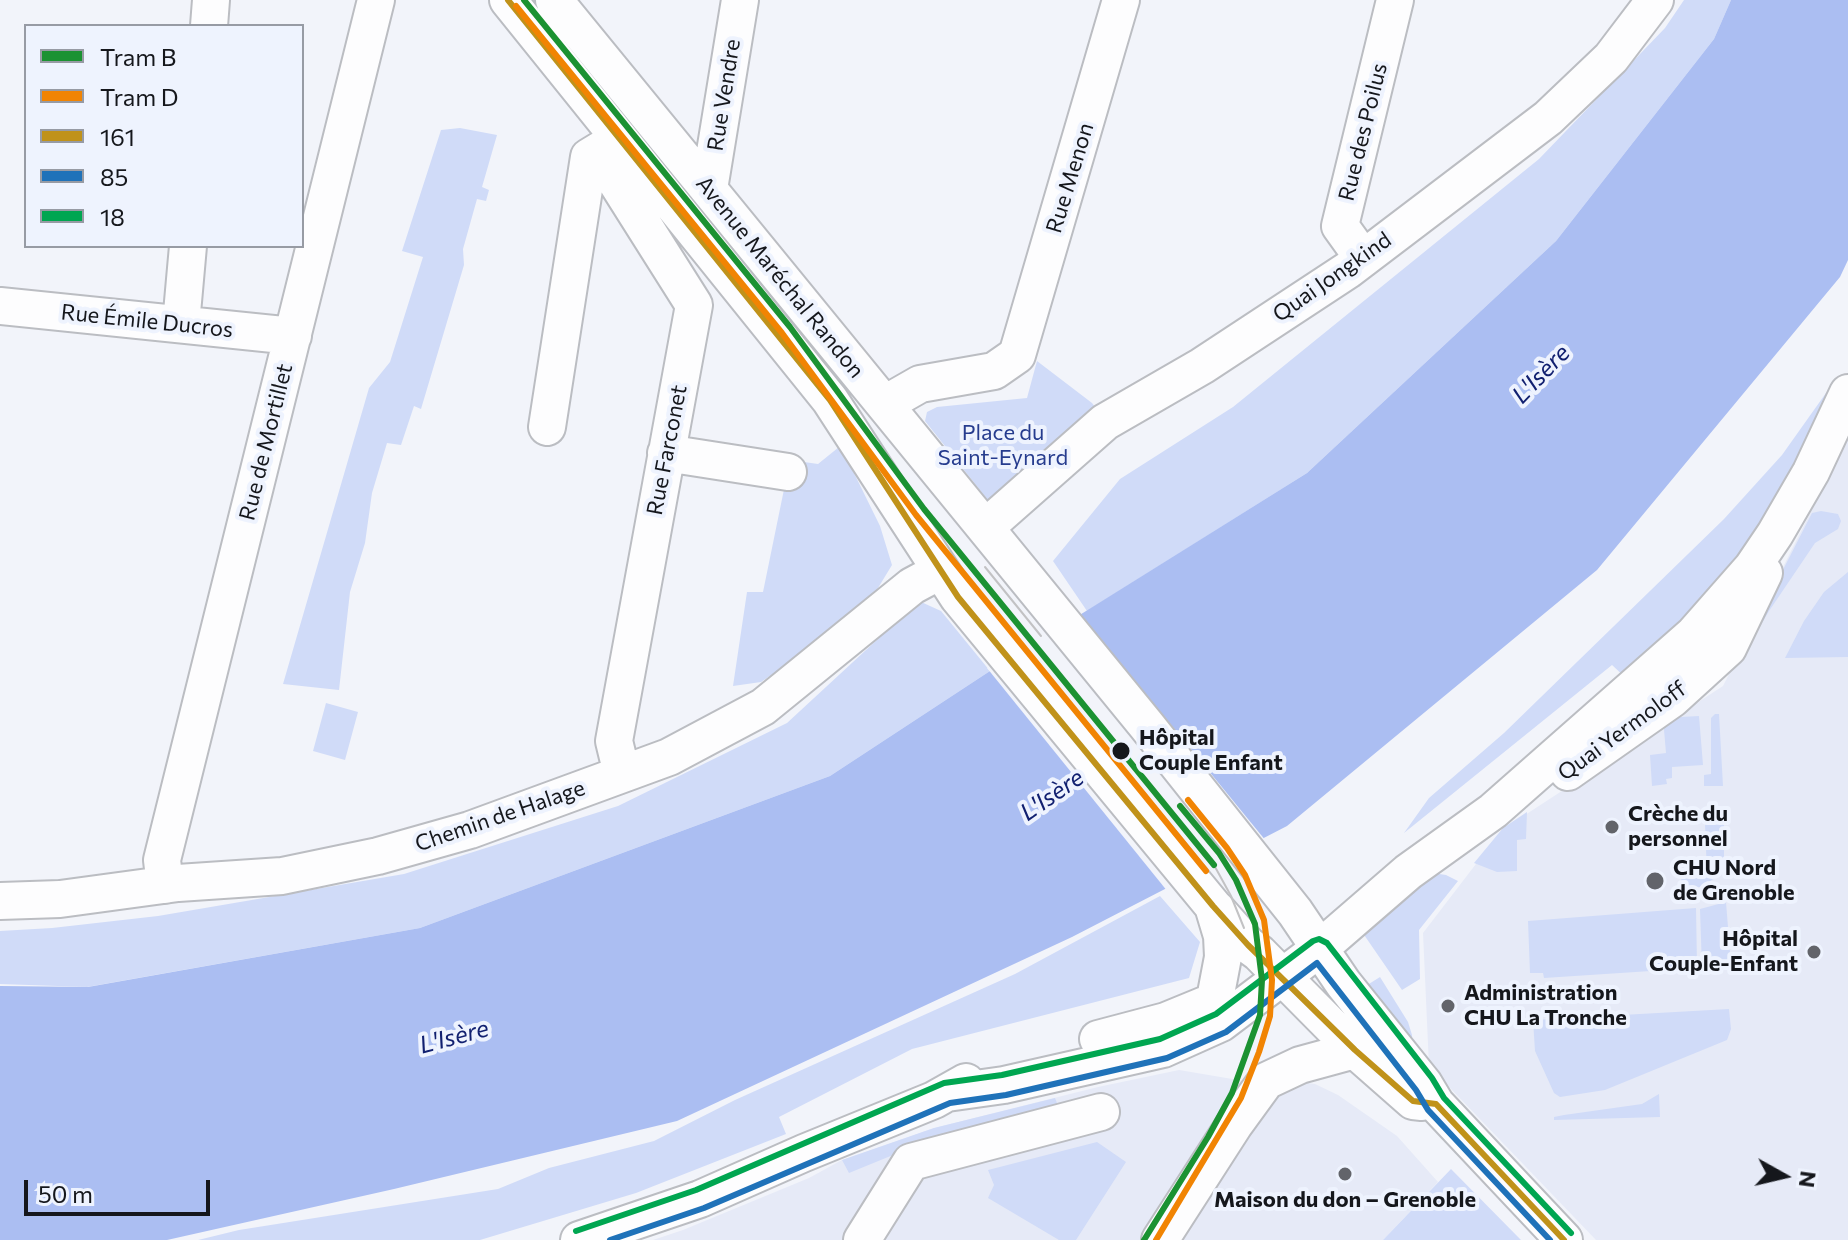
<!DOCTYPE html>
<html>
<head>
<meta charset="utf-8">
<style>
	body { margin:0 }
	#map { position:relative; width:1848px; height:1240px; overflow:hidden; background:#f2f4fa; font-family:Commissioner,sans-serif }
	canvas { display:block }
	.legend { position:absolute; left:24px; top:24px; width:280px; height:224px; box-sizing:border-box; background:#eef3fe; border:2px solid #979ba4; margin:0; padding:10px 14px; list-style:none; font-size:24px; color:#15171c }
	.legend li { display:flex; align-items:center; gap:16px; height:40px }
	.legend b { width:40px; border:2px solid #979ba4 }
	.north { position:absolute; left:1744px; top:1136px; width:80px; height:80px; -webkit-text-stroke:6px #eef3fe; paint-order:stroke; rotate:98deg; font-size:22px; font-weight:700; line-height:32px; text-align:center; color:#15171c }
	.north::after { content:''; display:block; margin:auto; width:28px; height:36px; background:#15171c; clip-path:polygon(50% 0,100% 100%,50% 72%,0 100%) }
	.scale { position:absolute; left:24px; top:1180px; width:186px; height:36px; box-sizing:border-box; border:4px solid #15171c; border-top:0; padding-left:10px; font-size:24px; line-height:28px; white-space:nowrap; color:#15171c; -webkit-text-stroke:6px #eef3fe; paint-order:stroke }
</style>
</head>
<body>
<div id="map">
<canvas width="1848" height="1240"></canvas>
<ul class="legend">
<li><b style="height:10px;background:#1b9232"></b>Tram B</li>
<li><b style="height:10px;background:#f18403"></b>Tram D</li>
<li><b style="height:10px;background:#c0921a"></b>161</li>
<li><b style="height:10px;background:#1f72b9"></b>85</li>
<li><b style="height:10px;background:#00a651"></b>18</li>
</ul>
<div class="north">N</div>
<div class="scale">50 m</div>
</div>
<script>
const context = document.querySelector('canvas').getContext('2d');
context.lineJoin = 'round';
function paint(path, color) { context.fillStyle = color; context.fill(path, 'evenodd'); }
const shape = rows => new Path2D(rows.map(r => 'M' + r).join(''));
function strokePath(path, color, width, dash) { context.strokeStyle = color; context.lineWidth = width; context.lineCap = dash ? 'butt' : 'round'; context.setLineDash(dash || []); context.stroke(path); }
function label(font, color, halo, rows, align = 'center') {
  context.font = font + ' Commissioner,sans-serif'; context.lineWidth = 8; context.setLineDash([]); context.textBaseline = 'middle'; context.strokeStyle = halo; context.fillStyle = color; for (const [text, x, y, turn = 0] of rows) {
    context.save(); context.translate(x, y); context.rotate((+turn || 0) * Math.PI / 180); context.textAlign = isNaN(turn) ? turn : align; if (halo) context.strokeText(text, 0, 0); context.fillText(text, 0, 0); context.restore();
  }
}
paint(shape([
	[1848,438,1848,1240,1596,1240,1429,1066,1423,933,1502,830,1723,686],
	[1179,1070,1280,1087,1295,1081,1315,1084,1338,1095,1397,1136,1438,1182,1383,1240,653,1240,683,1230,809,1178,842,1160,934,1128,1098,1087]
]), '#e6eaf7');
paint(shape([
	[1684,0,1731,0,1714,39,1556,241,1307,473,1087,611,1053,561,1120,479,1233,407,1539,159,1665,28],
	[460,128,497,135,482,187,489,190,486,201,477,199,463,249,464,265,421,409,414,406,401,445,387,443,372,493,365,543,350,592,339,690,283,684,369,388,390,362,423,257,402,251,441,130],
	[1037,361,1092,403,1098,411,991,504,925,421,927,412,937,407,1027,398],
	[1826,393,1829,396,1760,533,1729,577,1627,679,1612,665,1404,833,1429,798,1504,733,1724,519,1782,455],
	[844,443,853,471,880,526,892,565,878,588,818,643,761,682,733,686,747,592,763,592,790,460,818,464],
	[1821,511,1838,514,1841,521,1838,529,1815,543,1769,611,1741,659,1739,656,1812,513],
	[1848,572,1848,657,1785,658,1804,621,1824,592],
	[919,601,941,611,990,671,830,776,420,928,87,987,0,984,0,931,52,928,158,916,404,874,618,806,787,723],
	[326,703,358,712,345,760,313,751],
	[1715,714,1719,714,1723,786,1704,786,1704,775,1711,774,1711,718],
	[1699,716,1703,765,1672,767,1672,778,1666,779,1667,784,1652,786,1650,755,1666,753,1663,718],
	[1527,812,1526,839,1517,840,1517,871,1497,872,1474,863,1503,828],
	[1724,823,1724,864,1718,876,1701,887,1682,888,1681,876,1707,874,1705,824],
	[1433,873,1446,875,1458,881,1419,930,1420,979,1402,990,1360,929],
	[1160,896,1200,942,1189,978,912,1049,779,1117,786,1134,636,1193,480,1240,198,1240,239,1230,498,1189,549,1168,654,1141,735,1100,1015,974],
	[1726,902,1731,965,1702,968,1700,909],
	[1696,908,1697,965,1666,970,1544,978,1543,973,1530,973,1528,921],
	[1380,977,1408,1022,1412,1035,1413,1057,1364,987],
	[1729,1009,1731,1029,1727,1040,1605,1090,1560,1097,1554,1093,1535,1051,1533,1020],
	[1659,1094,1660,1117,1554,1120,1554,1117,1564,1115,1642,1104],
	[1055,1098,1061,1113,893,1155,849,1173,842,1160,934,1128],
	[1097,1142,1126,1162,1076,1240,1059,1240,988,1198,994,1185,988,1170],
	[1451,1169,1521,1240,1383,1240]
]), '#d0dbf8');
paint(shape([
	[1731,0,1848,0,1848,260,1840,277,1597,570,1287,826,1072,937,677,1121,394,1189,167,1240,0,1240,0,986,88,987,420,928,830,776,990,671,1307,473,1556,241,1714,39]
]), '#abbef2');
paint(shape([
	[1078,611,1266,841,1168,892,987,668]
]), '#f2f4fa');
const minor = shape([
	[508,0,830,400,958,597,1213,906,1222,936,1223,957,1215,999],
	[554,0,1147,726,1295,912,1343,983,1424,1084,1436,1104,1564,1240],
	[209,26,211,0],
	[606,148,610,172,694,305,614,741,622,774],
	[709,189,740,0],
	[1363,258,1340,226,1395,0],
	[0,306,293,336],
	[181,324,188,246],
	[885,404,920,384,994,371,1017,355,1121,0],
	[547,427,589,157,612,143],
	[666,453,788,472],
	[986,527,1105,422,1202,366,1348,270,1548,118,1611,58,1655,0],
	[1568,772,1672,699,1728,648,1764,573],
	[165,885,162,860,376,0],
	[0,901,60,899,178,883,282,876,378,856,470,830,669,757,763,707,912,586,940,571],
	[1216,909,1248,945,1259,953,1355,1050,1413,1101,1422,1102],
	[1098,1039,1166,1021,1205,1005],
	[947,1093,1004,1085,1163,1049,1221,1023,1319,949,1408,872,1493,811,1694,634,1752,568,1775,534,1811,472,1848,393],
	[579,1240,700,1199,804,1153,934,1100,966,1082],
	[862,1240,911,1162,1101,1112],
	[1160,1240,1234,1125,1266,1081,1300,1065,1355,1050,1379,1028]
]);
strokePath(minor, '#bbbdc2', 40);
strokePath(minor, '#fdfdfe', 36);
strokePath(shape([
	[985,567,1041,636],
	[1214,865,1231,896,1244,928]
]), '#c2c2c4', 2);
strokePath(shape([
	[508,0,830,400,958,597,1213,906,1248,945,1355,1050,1413,1101,1436,1104,1564,1240]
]), '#c0921a', 6);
strokePath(shape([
	[610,1240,704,1208,950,1103,1006,1095,1167,1058,1226,1032,1317,963,1416,1090,1428,1110,1550,1240]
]), '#1f72b9', 6);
strokePath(shape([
	[576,1231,696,1190,944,1083,1002,1075,1160,1039,1216,1014,1313,941,1319,939,1327,943,1432,1078,1444,1098,1571,1233]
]), '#00a651', 6);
strokePath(shape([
	[524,0,790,327,924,509,1214,865],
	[1144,1240,1208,1137,1232,1093,1260,1015,1262,980,1255,924,1236,880,1219,853,1180,806]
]), '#1b9232', 6);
strokePath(shape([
	[516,6,782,333,916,515,1206,871],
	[1156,1240,1241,1098,1259,1052,1270,1016,1272,980,1264,920,1245,875,1227,848,1188,800]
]), '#f18403', 6);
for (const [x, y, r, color] of [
	[1121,751,10,"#15171c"],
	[1612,827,8,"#62646a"],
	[1655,881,10,"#62646a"],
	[1814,952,8,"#62646a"],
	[1448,1006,8,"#62646a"],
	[1345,1174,8,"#62646a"]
]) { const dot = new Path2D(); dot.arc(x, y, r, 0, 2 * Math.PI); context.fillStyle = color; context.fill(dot); strokePath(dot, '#eef3fe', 3); }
label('22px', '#15171c', '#eef3fe', [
	["Rue Vendre",724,95,-81],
	["Rue des Poilus",1363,132,-76],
	["Rue Menon",1070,178,-73],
	["Avenue Maréchal Randon",780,277,51],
	["Quai Jongkind",1332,277,-35],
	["Rue Émile Ducros",147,321,6],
	["Rue de Mortillet",266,442,-76],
	["Rue Farconet",667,450,-79],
	["Quai Yermoloff",1622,731,-36],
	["Chemin de Halage",500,816,-19]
]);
label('22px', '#263c8e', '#eef3fe', [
	["Place du",1003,433],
	["Saint-Eynard",1003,458]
]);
label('bold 22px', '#15171c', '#eef3fe', [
	["Hôpital",1139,738],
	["Couple Enfant",1139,763]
], 'left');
label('bold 22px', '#15171c', '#eef3fe', [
	["Crèche du",1628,814],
	["personnel",1628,839],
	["CHU Nord",1673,868],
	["de Grenoble",1673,893],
	["Hôpital",1798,939,"right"],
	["Couple-Enfant",1798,964,"right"],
	["Administration",1464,993],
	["CHU La Tronche",1464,1018],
	["Maison du don – Grenoble",1345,1200,"center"]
], 'left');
label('italic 24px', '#112070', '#eef3fe', [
	["L'Isère",1541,374,-46],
	["L'Isère",1052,795,-35],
	["L'Isère",454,1037,-15]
]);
</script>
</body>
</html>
